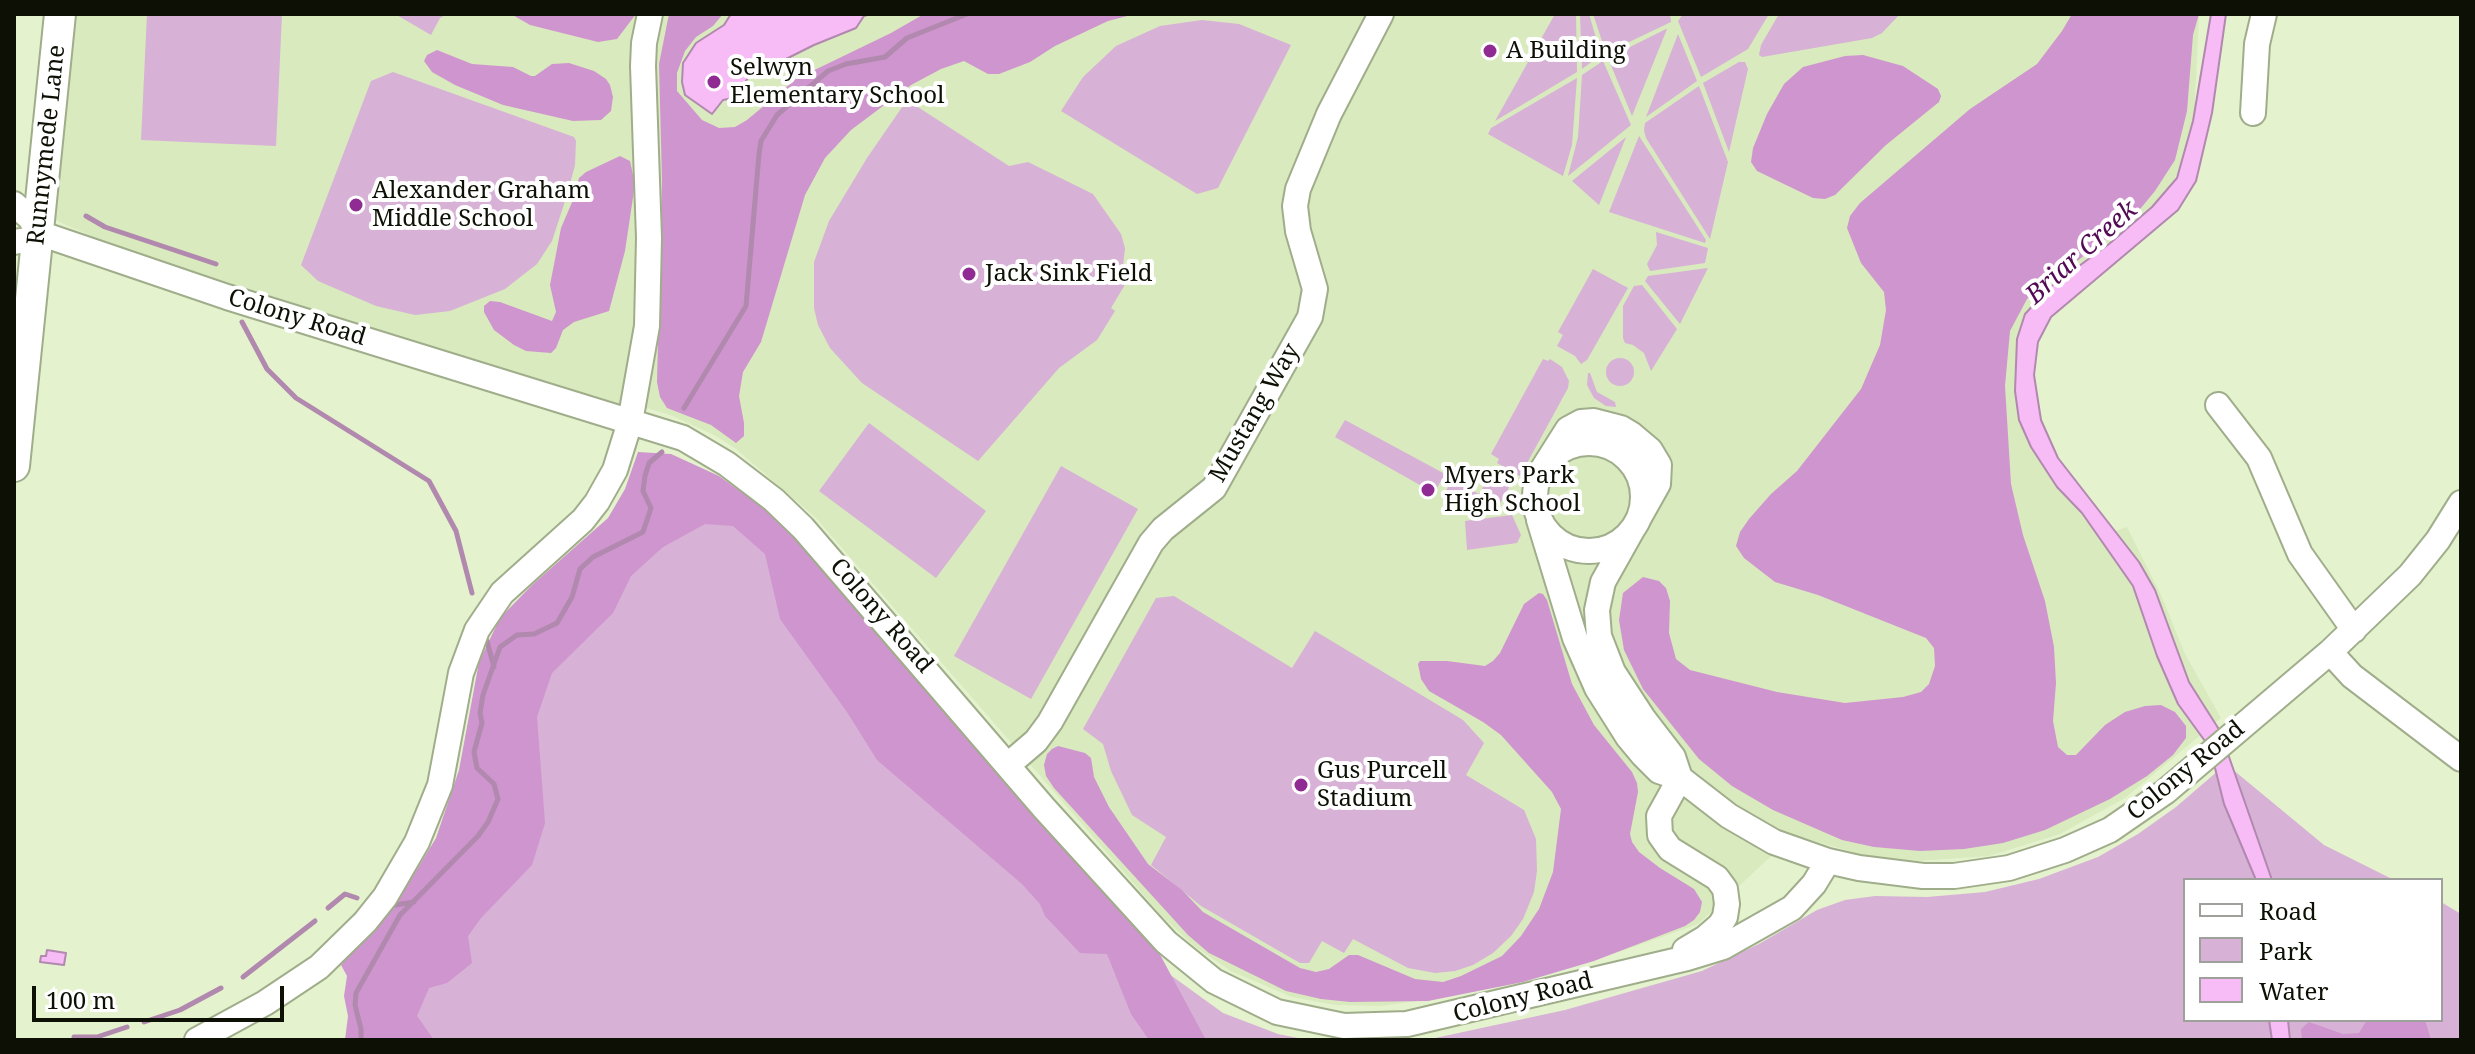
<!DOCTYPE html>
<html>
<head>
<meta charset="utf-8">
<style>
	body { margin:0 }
	#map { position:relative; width:2475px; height:1054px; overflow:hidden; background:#e4f2ce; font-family:"Noto Serif",serif }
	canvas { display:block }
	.frame { position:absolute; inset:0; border:16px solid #0d1105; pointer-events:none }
	.legend { position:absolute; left:2183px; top:878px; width:260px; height:144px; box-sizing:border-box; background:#fff; border:2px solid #9ea09b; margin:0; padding:10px 14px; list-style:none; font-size:24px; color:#0d1105 }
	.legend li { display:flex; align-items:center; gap:16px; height:40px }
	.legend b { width:40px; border:2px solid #9ea09b }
	.scale { position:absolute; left:32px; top:986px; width:252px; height:36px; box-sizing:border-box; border:4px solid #0d1105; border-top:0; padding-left:10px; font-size:24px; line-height:28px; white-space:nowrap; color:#0d1105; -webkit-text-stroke:6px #fff; paint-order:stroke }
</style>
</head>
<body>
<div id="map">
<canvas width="2475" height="1054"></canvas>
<div class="frame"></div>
<ul class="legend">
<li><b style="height:10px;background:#fff"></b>Road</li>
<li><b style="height:22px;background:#d7b1d6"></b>Park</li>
<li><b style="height:22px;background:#f7bbf6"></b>Water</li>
</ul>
<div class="scale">100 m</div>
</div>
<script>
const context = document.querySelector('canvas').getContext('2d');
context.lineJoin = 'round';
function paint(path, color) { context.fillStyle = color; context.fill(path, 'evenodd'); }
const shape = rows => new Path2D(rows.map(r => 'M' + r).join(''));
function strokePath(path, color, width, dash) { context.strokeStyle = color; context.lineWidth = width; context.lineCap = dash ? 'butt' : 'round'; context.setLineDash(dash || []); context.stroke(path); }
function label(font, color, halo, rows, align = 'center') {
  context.font = font + ' "Noto Serif",serif'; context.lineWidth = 8; context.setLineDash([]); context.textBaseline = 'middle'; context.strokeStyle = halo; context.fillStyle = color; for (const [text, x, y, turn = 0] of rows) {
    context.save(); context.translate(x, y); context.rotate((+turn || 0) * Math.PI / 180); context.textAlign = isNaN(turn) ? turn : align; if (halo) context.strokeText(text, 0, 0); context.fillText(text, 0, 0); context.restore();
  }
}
paint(shape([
	[70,14,2199,14,2193,143,2164,199,2059,289,2021,364,2032,420,2105,535,2127,527,2161,595,2185,654,2221,718,2125,798,2060,834,1989,856,1915,861,1866,856,1794,835,1698,924,1622,951,1424,1000,1380,1006,1336,1005,1292,997,1231,971,1194,946,1162,916,815,517,736,449,714,435,673,416,640,406,638,412,214,281,91,236,53,219]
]), '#d9eabe');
paint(shape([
	[147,14,282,14,276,146,141,140],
	[395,14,447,14,440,18,431,35],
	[1555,14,1576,14,1577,72,1495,121],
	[1580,14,1589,14,1601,55,1582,69],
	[1593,14,1670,14,1671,22,1606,53],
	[1683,14,1769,14,1748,49,1701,77,1678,21],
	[1779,14,1900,14,1882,33,1872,38,1762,57,1759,55,1761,45],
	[1202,20,1239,24,1291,45,1218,188,1197,194,1061,111,1083,77,1116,46,1160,26],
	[1666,29,1667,29,1632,116,1608,58],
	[1678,34,1697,81,1646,117],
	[1603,61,1631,125,1568,176,1578,137,1582,75],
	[1739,62,1745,62,1748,69,1729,152,1703,83],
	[393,72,574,137,576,141,575,165,567,195,552,241,537,264,505,289,450,311,415,315,376,306,318,281,301,265,371,81],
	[1577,78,1572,145,1563,176,1488,134,1491,128],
	[1699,86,1728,162,1710,239,1646,138,1644,130,1645,123],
	[907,100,1009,166,1028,162,1093,194,1121,234,1125,248,1123,266,1126,283,1111,308,1115,311,1097,340,1059,368,978,461,862,383,830,348,818,325,814,308,814,262,829,221,867,158],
	[1639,136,1706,240,1705,243,1609,212],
	[1626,137,1599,205,1572,181],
	[1656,232,1708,248,1705,263,1650,271,1647,264,1657,245],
	[1708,268,1680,324,1645,281,1648,276],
	[1593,269,1628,288,1587,360,1581,364,1575,356,1557,346,1563,335,1558,332],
	[1642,285,1677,329,1651,371,1644,353,1633,345,1625,343,1623,338,1623,306,1634,286],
	'1606 372a14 14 0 1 1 28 0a14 14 0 1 1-28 0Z',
	[1543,359,1548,361,1550,359,1562,367,1569,381,1568,388,1520,476,1497,463,1499,459,1491,454],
	[1588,373,1590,373,1597,392,1615,402,1616,407,1606,406,1594,398,1587,385],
	[1345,420,1445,474,1434,493,1335,437],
	[869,423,986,511,936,578,819,491],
	[691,466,1158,966,1223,1013,1278,1034,1308,1040,366,1040,480,774],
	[1061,466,1138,509,1031,699,954,656],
	[1493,471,1512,482,1497,509,1469,513,1442,498,1452,480,1479,494],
	[1512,515,1521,535,1517,543,1467,550,1465,521],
	[1174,596,1292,668,1315,631,1463,720,1484,743,1466,775,1524,810,1536,839,1537,871,1534,892,1523,919,1511,936,1493,953,1473,965,1455,971,1435,973,1408,968,1353,939,1344,953,1322,941,1309,963,1300,963,1201,906,1151,865,1166,837,1132,815,1111,771,1103,744,1083,729,1156,598],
	[2226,764,2324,845,2394,880,2185,880,2185,1020,2441,1020,2441,902,2461,914,2461,1040,1426,1040,1565,1010,1702,971,1759,944,1817,910,1845,900,1875,896,1927,897,1985,892,2039,879,2098,857,2138,834,2176,807]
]), '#d7b1d6');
paint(shape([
	[511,14,636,14,617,39,598,42,530,25],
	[669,14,723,14,713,26,696,37,685,51,677,73,677,91,702,120,719,128,735,127,747,120,796,79,891,33,924,14,1135,14,1108,21,1055,46,1030,62,999,74,988,74,964,61,941,69,911,85,851,130,825,158,805,195,761,342,743,372,739,396,744,423,744,436,736,443,711,425,667,408,660,397,657,382,662,181,659,64],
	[2072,14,2199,14,2193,35,2187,111,2175,160,2155,191,2131,220,2027,299,2010,331,2005,386,2011,484,2023,535,2045,601,2054,647,2056,683,2053,721,2058,747,2067,755,2076,755,2105,725,2125,712,2145,706,2161,705,2175,712,2186,726,2186,738,2173,755,2147,776,2110,799,2045,830,2003,843,1964,849,1920,851,1874,847,1842,840,1773,810,1732,786,1699,759,1643,689,1624,650,1619,620,1623,593,1643,577,1659,581,1666,588,1670,601,1669,633,1676,659,1690,670,1777,692,1845,703,1903,697,1921,692,1929,684,1935,666,1934,648,1926,638,1818,595,1775,582,1744,558,1736,546,1740,532,1749,519,1771,494,1797,471,1861,389,1880,345,1886,310,1884,292,1861,263,1847,228,1850,216,1860,203,1970,109,2037,64,2062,31],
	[437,50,472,64,513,67,531,76,535,76,552,64,569,63,594,71,606,79,610,85,613,97,611,111,601,120,573,121,503,105,455,85,432,72,424,61,427,55],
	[1863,55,1903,66,1938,89,1941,96,1939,102,1886,145,1835,195,1825,199,1813,198,1757,171,1751,162,1753,148,1767,114,1784,84,1803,67,1845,56],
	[620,156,630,161,635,184,625,251,609,311,574,322,563,330,556,348,551,353,526,351,514,345,494,330,484,312,484,306,490,301,500,302,552,321,556,312,550,285,561,228,573,200,579,178,586,172],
	[638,452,671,454,719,476,778,518,839,585,988,762,1157,949,1206,1040,1149,1040,1131,1014,1107,954,1080,953,1045,916,1040,904,1022,884,877,760,847,712,780,619,765,554,733,526,705,524,663,547,631,576,613,613,552,673,537,717,545,823,532,865,481,918,468,936,472,963,447,983,429,988,417,1016,434,1040,345,1040,348,1016,344,996,347,976,341,965,405,889,436,838,459,770,479,662,500,618,532,585,608,518,625,489],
	[1539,593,1543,594,1547,600,1572,684,1594,725,1632,772,1637,783,1638,792,1630,834,1632,842,1639,852,1660,868,1694,889,1702,902,1700,912,1694,920,1685,926,1594,961,1523,982,1428,1001,1350,1002,1321,999,1286,991,1209,953,1188,935,1054,788,1046,776,1044,765,1047,754,1052,749,1058,746,1085,753,1091,758,1094,777,1109,807,1148,864,1182,890,1203,912,1300,968,1316,972,1329,969,1349,955,1358,955,1415,979,1443,982,1461,976,1502,956,1521,936,1539,909,1553,872,1561,809,1552,792,1501,735,1483,722,1429,691,1421,679,1418,664,1420,661,1447,661,1485,666,1493,661,1500,653,1524,604],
	[2367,1020,2425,1020,2431,1040,2302,1040,2301,1029,2309,1022,2343,1034,2359,1033]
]), '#cf95ce');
const water = shape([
	[731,14,871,14,864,16,856,28,814,45,748,78,733,98,723,100,712,114,685,95,682,82,683,63,696,43,724,25,731,14],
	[2211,14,2226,14,2212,113,2196,181,2178,210,2051,317,2038,342,2034,375,2041,420,2058,458,2139,562,2155,590,2189,682,2220,731,2272,880,2256,880,2224,804,2210,748,2178,704,2157,656,2133,586,2082,513,2057,487,2031,447,2019,420,2015,391,2017,339,2025,314,2049,288,2109,244,2152,207,2177,178,2193,121,2211,14],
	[47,950,66,953,64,965,40,962,41,956,46,956,47,950],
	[2269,1020,2288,1020,2290,1040,2272,1040,2269,1020]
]);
paint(water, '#f7bbf6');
strokePath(water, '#b188ae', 2);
strokePath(shape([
	[86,216,105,227,216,264],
	[242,322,267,369,296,398,429,481,456,531,472,593],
	[684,408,746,306,759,154,761,141,777,115,828,71,846,64,885,57,907,38,967,14],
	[487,641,494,667],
	[395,905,414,902],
	[328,908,345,894,357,898],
	[243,977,315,921],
	[144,1022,180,1010,221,988],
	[74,1037,97,1037,127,1027],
	[361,1040,361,1029,355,1005,356,993,400,915,478,836,488,822,498,799,494,784,477,768,474,752,482,723,480,713,483,695,500,647,517,635,534,634,557,623,572,597,580,569,593,557,643,532,651,508,643,491,645,476,649,463,662,452]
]), '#b188ae', 5);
const minor = shape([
	[2253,113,2257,44,2264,14],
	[14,204,30,218,39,233,227,297,683,438,727,464,774,500,803,528,1044,808,1166,942,1214,981,1277,1012,1344,1026,1407,1024,1687,958,1723,947,1792,908,1814,884,1828,861],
	[14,242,32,239,39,233],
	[2218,405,2259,458,2300,554,2354,630],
	'1535 497a54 54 0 1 1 108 0a54 54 0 1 1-108 0Z',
	[1539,520,1575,638,1597,688,1628,737,1643,755,1659,771,1680,778,1673,757,1643,718,1613,672,1599,636,1597,610,1603,582,1658,484,1659,465,1650,450,1631,434,1621,428,1594,421,1581,422,1568,429,1542,470],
	[2330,652,2352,676,2461,759],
	[1008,765,1036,741,1050,722,1151,543,1163,529,1214,488,1310,317,1315,289,1298,231,1295,206,1298,189,1329,114,1381,14],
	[1685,950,1705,938,1720,925,1725,917,1727,904,1725,889,1717,878,1670,849,1660,835,1659,816,1680,778,1729,816,1774,842,1828,861,1859,868,1923,876,1954,876,2009,868,2065,850,2110,830,2165,792,2330,652,2410,575,2438,540,2461,503],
	[197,1040,265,1003,319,967,365,922,385,897,417,842,440,785,461,673,477,630,502,593,583,520,597,502,615,470,630,422,647,326,649,238,643,66,644,43,650,14]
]);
const major = shape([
	[14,466,60,14]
]);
strokePath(minor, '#a0ad8b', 28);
strokePath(major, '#a0ad8b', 34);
strokePath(minor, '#fff', 24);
strokePath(major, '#fff', 30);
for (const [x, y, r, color] of [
	[1490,51,8,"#8f2b92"],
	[714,82,8,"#8f2b92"],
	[356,205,8,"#8f2b92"],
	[969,274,8,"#8f2b92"],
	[1428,490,8,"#8f2b92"],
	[1301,785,8,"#8f2b92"]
]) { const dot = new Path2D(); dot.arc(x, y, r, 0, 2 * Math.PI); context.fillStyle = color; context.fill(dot); strokePath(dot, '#fff', 3); }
label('24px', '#0d1105', '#fff', [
	["A Building",1506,51],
	["Selwyn",730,68],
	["Elementary School",730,96],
	["Alexander Graham",372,191],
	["Middle School",372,219],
	["Jack Sink Field",985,274],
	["Myers Park",1444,476],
	["High School",1444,504],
	["Gus Purcell",1317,771],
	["Stadium",1317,799]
], 'left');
label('24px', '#0d1105', '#fff', [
	["Runnymede Lane",47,145,-84],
	["Colony Road",297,318,17],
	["Mustang Way",1255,413,-60],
	["Colony Road",881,616,49],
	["Colony Road",2186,771,-39],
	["Colony Road",1523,998,-14]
]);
label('italic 26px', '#520a54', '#fff', [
	["Briar Creek",2082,253,-42]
]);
</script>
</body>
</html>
